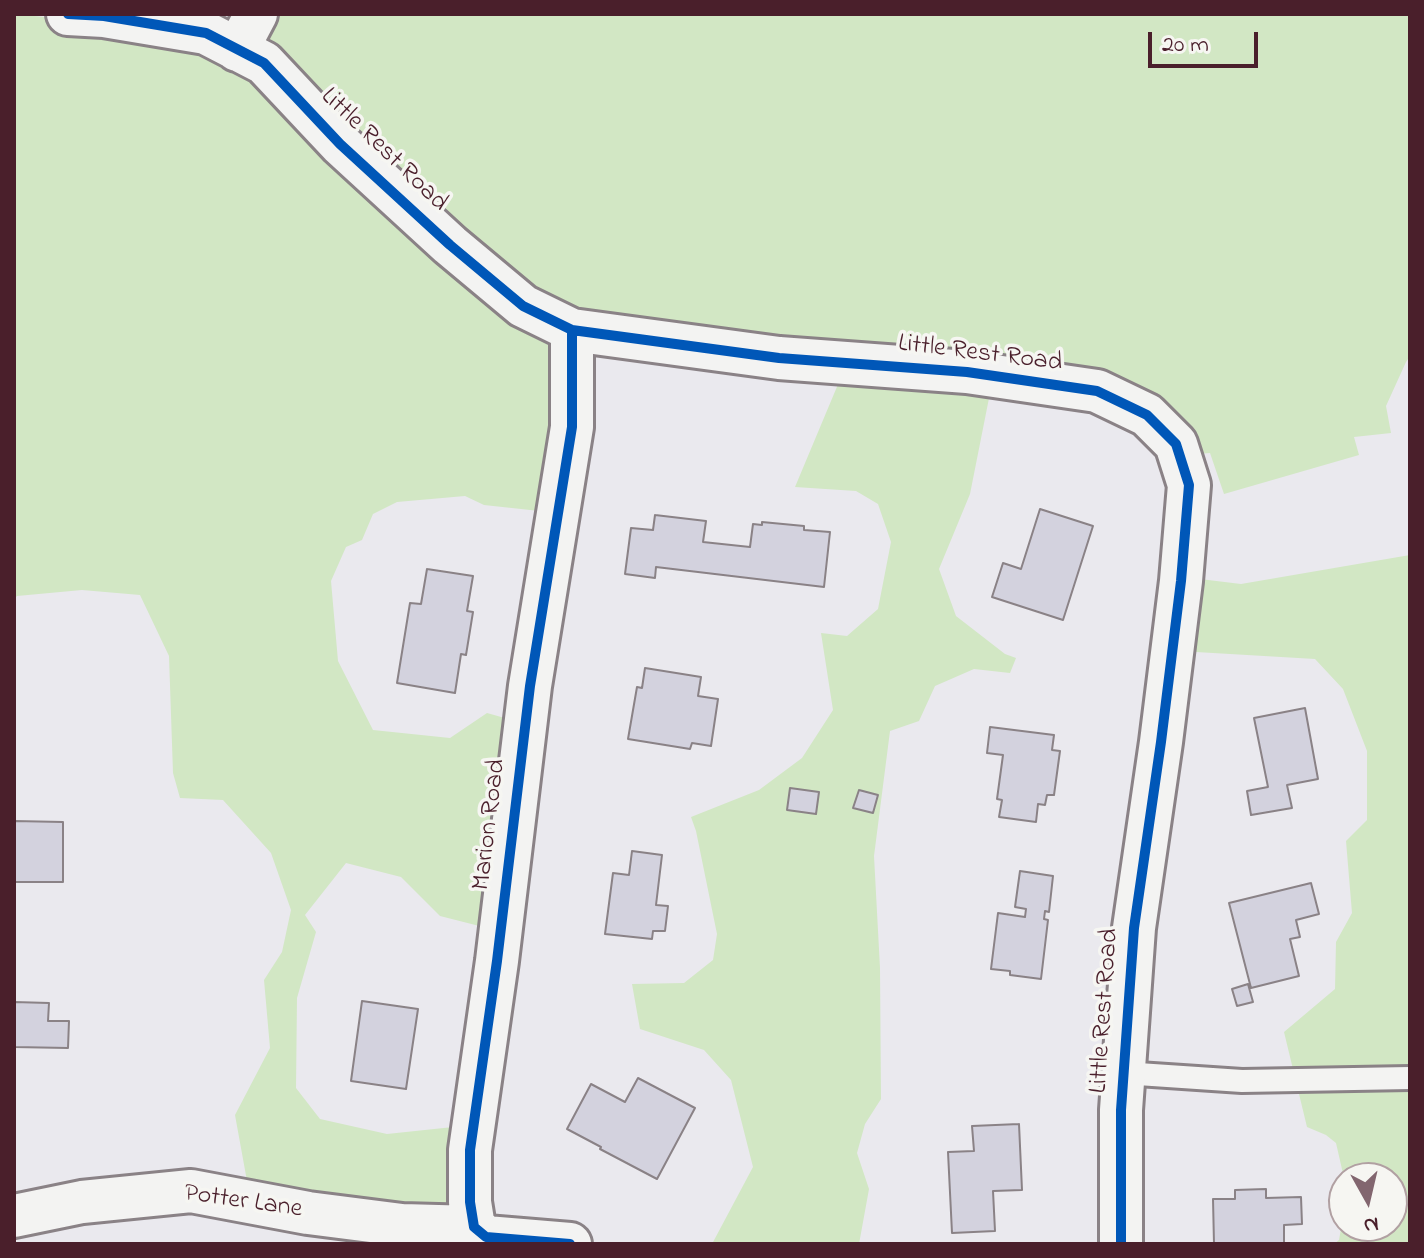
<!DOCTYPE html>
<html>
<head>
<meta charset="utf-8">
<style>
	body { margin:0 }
	#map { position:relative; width:1424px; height:1258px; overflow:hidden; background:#eae9ee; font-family:"Indie Flower",sans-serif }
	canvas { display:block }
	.frame { position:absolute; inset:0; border:16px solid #4a1f2b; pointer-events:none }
	.north { position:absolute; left:1328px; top:1162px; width:80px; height:80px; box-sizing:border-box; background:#f6f6f2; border:2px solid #b1a0a2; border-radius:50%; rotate:172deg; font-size:22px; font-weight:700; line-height:32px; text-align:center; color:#4a1f2b }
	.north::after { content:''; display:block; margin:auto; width:28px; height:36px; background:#82666f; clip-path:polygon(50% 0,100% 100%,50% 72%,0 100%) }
	.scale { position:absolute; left:1148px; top:32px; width:110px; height:36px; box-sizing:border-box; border:4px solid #4a1f2b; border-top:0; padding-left:10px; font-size:24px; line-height:28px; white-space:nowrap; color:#4a1f2b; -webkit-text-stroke:6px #f6f6f2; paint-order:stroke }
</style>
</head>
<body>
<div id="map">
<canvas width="1424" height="1258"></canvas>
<div class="frame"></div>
<div class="north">N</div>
<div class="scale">20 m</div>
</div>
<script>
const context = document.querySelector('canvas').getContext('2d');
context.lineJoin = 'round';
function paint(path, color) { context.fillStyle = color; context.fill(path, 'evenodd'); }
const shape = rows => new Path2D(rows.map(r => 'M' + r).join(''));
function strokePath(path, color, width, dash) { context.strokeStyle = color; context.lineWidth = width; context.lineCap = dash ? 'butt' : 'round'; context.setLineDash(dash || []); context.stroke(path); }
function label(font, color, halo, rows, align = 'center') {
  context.font = font + ' "Indie Flower",sans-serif'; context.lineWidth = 7; context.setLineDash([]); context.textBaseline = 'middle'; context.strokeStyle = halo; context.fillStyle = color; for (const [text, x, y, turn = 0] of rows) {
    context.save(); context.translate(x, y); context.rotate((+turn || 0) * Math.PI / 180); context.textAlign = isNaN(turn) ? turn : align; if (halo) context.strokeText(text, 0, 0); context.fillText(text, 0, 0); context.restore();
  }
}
paint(shape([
	[14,14,179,30,231,48,262,14,1410,14,1410,356,1406,362,1386,406,1391,433,1354,437,1359,455,1224,494,1210,453,1184,455,1155,424,992,383,970,494,939,569,956,616,1005,654,1016,658,1010,673,974,669,935,686,919,721,890,731,874,856,880,968,881,1099,865,1124,857,1153,869,1189,859,1244,712,1244,753,1167,731,1080,704,1050,640,1029,632,984,684,983,713,960,717,934,696,831,691,817,759,790,802,758,833,710,821,633,847,636,878,609,891,542,878,504,856,491,795,487,844,370,585,333,558,513,484,505,465,496,397,502,373,514,362,540,346,547,331,581,338,661,373,730,450,738,487,713,526,724,499,931,440,916,401,877,346,863,305,915,316,932,297,998,296,1088,320,1119,387,1134,472,1125,475,1230,251,1203,235,1115,270,1048,264,980,282,952,291,910,271,853,223,800,180,798,173,773,169,656,140,595,82,590,17,596,14,599],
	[1410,555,1410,1244,1334,1244,1339,1240,1344,1212,1344,1226,1392,1226,1392,1178,1344,1178,1336,1143,1326,1135,1307,1127,1284,1032,1335,989,1336,942,1352,913,1346,841,1367,820,1367,751,1343,689,1315,659,1179,651,1200,579,1241,584]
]), '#d2e7c4');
const building = shape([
	[1040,509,1093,526,1063,620,992,597,1003,563,1021,569,1040,509],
	[655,515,706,521,703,542,750,547,753,524,762,525,762,522,804,526,804,530,830,532,824,587,656,567,655,578,625,574,631,528,653,530,655,515],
	[427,569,473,576,467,611,473,612,466,655,461,654,455,693,397,683,410,603,421,604,427,569],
	[645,668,701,677,698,696,718,699,711,746,692,743,690,749,628,739,637,687,642,688,645,668],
	[1305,708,1318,779,1287,785,1292,808,1251,815,1247,791,1268,787,1254,718,1305,708],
	[990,727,1054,735,1052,750,1060,751,1054,795,1047,795,1045,805,1038,804,1036,822,999,817,1002,800,997,799,1003,755,987,753,990,727],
	[790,788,819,792,816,814,787,810,790,788],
	[859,790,878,795,873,813,853,808,859,790],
	[14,821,63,822,63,882,14,882,14,821],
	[632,851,662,855,656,905,668,906,665,931,653,931,652,939,605,934,613,873,629,875,632,851],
	[1020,871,1053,876,1049,912,1045,911,1044,919,1048,920,1041,979,1010,975,1010,971,991,969,998,913,1025,917,1026,909,1015,907,1020,871],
	[1311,883,1319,914,1296,920,1300,937,1290,939,1299,976,1251,988,1229,903,1311,883],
	[1248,984,1253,1002,1237,1006,1232,989,1248,984],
	[362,1001,418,1009,406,1089,351,1081,362,1001],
	[14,1002,49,1003,48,1021,69,1021,68,1048,14,1047,14,1002],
	[638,1078,695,1108,657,1179,600,1149,601,1147,567,1129,591,1084,625,1102,638,1078],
	[1019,1124,1022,1190,993,1191,995,1231,952,1233,948,1152,974,1151,972,1126,1019,1124],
	[1266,1189,1266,1198,1301,1197,1302,1224,1284,1225,1284,1244,1214,1244,1213,1199,1235,1199,1235,1190,1266,1189]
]);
paint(building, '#d3d2de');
strokePath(building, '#8a8286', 2);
const service = shape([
	[1123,1073,1242,1081,1410,1078]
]);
const minor = shape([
	[68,14,104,16,206,33,264,63,340,144,450,245,523,306,572,330,779,358,967,372,1097,391,1147,415,1176,444,1189,485,1181,581,1161,742,1134,928,1121,1110,1121,1244],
	[237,50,256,14],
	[14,1216,82,1202,191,1191,308,1213,402,1225,474,1227],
	[570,1244,486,1237,474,1227,470,1202,470,1150,497,961,530,686,572,427,572,330]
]);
strokePath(service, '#8a8286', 28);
strokePath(minor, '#8a8286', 48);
strokePath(service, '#f3f3f2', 22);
strokePath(minor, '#f3f3f2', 42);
strokePath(shape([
	[68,14,104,16,206,33,264,63,340,144,450,245,523,306,572,330,779,358,967,372,1097,391,1147,415,1176,444,1189,485,1181,581,1161,742,1134,928,1121,1110,1121,1244],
	[570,1244,486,1237,474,1227,470,1202,470,1150,497,961,530,686,572,427,572,330]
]), '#0057b8', 10);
label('26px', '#4a1f2b', '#f6f6f2', [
	["Little Rest Road",383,151,44],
	["Little Rest Road",980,355,7],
	["Marion Road",491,825,-83],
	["Little Rest Road",1106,1011,-86],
	["Potter Lane",243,1203,8]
]);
</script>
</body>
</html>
